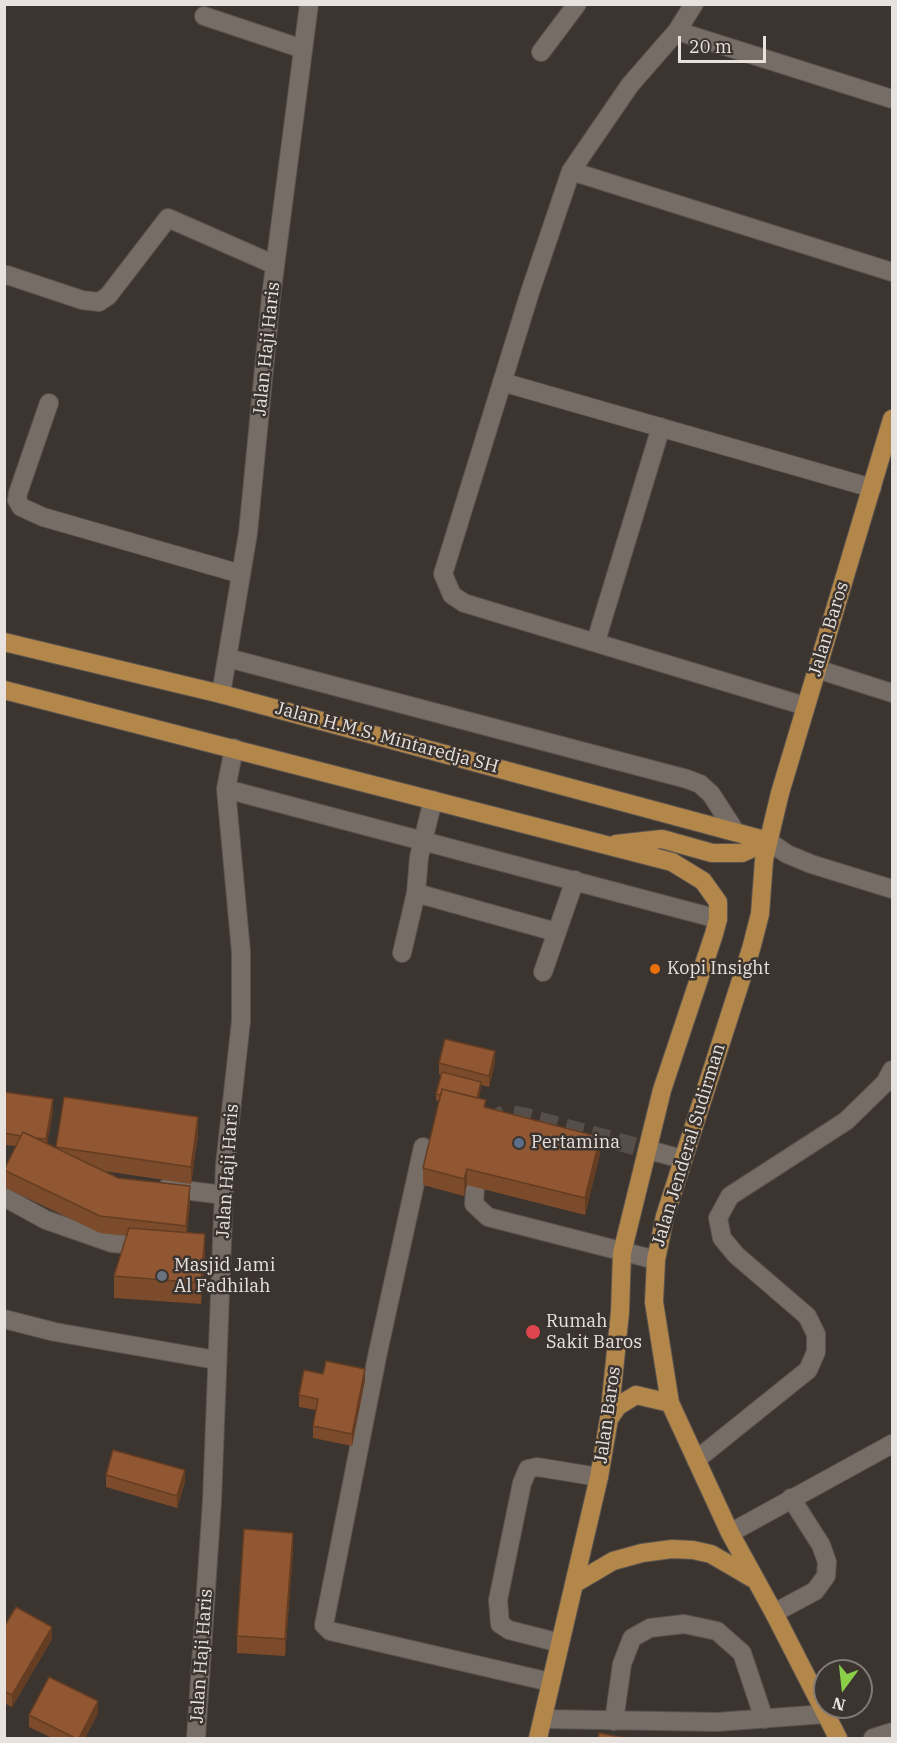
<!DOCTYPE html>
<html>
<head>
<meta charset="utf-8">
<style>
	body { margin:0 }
	#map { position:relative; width:897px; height:1743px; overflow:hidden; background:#3c342f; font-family:"IBM Plex Serif",serif }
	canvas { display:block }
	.frame { position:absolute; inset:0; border:6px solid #e8e2df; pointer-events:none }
	.north { position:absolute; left:813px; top:1659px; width:60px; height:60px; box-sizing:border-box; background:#3c342f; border:2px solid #817a75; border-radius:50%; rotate:195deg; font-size:16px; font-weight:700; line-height:24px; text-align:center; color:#e8e2df }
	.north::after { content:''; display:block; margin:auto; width:21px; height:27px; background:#89cf48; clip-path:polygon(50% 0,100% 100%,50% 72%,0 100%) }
	.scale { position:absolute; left:678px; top:36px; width:88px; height:27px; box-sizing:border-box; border:3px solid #e8e2df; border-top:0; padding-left:8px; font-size:18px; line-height:21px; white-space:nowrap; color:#e8e2df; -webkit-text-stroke:4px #3c342f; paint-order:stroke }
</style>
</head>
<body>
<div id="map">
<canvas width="897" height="1743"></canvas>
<div class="frame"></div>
<div class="north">N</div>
<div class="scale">20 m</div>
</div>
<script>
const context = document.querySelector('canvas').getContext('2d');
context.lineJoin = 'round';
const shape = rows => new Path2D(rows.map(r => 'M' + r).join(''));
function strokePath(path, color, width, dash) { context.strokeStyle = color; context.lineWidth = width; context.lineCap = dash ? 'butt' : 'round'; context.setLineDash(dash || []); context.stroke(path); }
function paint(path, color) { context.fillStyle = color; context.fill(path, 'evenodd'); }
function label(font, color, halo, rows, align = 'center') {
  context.font = font + ' "IBM Plex Serif",serif'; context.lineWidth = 5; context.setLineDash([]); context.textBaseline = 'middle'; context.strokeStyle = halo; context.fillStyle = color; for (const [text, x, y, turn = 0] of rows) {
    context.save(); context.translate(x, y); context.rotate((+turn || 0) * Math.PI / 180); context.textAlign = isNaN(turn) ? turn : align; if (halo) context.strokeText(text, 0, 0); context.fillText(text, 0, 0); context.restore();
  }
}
strokePath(shape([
	[491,1125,496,1118,506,1113,522,1116,649,1150]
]), '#564e49', 18, [18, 9]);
const minor = shape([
	[694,4,677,31,630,85,571,171,530,292,443,574,452,595,464,603,805,706],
	[204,16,303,49],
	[677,31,892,99],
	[541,52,577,4],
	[571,171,892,272],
	[7,275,82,300,99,302,108,296,168,218,275,265],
	[502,382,872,488],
	[49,403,18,493,17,500,21,507,43,517,241,574],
	[596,641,661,427],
	[228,658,687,779,700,784,711,794,735,831],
	[817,669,892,693],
	[221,694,248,533,271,297,309,4],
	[226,789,718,919],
	[768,841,787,854,811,864,892,889],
	[416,893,556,932],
	[402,953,416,893,419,857,433,800],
	[543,972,575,880],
	[423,1147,378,1352,324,1625,330,1631,550,1682],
	[649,1150,682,1159],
	[167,1188,224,1195],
	[475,1188,474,1204,488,1217,656,1260],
	[4,1197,46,1220,112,1243,148,1246],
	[4,1319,55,1332,216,1360],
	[696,1460,808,1370,816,1352,816,1334,807,1316,736,1255,722,1238,718,1218,730,1196,846,1121,885,1083,892,1070],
	[730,1533,892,1444],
	[774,1613,815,1591,826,1576,827,1562,821,1545,791,1498],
	[560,1643,509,1630,500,1624,498,1600,522,1483,528,1469,537,1467,599,1477],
	[543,1719,717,1722,825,1714],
	[614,1721,622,1664,632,1638,650,1628,684,1624,717,1631,742,1653,764,1719],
	[196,1738,212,1501,225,1165,241,1021,241,952,226,789,234,748],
	[873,1738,892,1732]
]);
const major = shape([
	[4,642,221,694,768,841],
	[4,690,672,862,703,881,718,902,718,919,714,934,662,1090,622,1253,620,1312,609,1419,599,1477,538,1738],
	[616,844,662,839,712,853,742,853,768,841],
	[609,1419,618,1406,636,1395,670,1403],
	[574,1584,613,1561,642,1553,672,1549,693,1550,711,1554,752,1578],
	[838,1738,774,1613,730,1533,670,1403,654,1302,656,1260,665,1216,751,949,760,914,764,860,780,793,892,419]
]);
strokePath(minor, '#5a534f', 20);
strokePath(major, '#5a534f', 20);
strokePath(minor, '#766d67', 18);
strokePath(major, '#b3864a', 18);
paint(shape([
	[439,1063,495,1063,489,1087,481,1085,479,1098,486,1108,600,1154,585,1215,467,1185,464,1196,423,1185,423,1168,439,1101,436,1100,436,1094,441,1075,439,1074],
	[4,1092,53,1111,47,1143,56,1148,64,1097,198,1134,191,1184,104,1171,118,1178,190,1203,187,1232,205,1255,201,1304,114,1298,114,1276,127,1236,100,1233,4,1187,4,1170,16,1146,4,1145],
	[323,1374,365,1380,352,1446,313,1438,313,1426,316,1410,299,1407,299,1395],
	[106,1475,185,1482,177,1508,106,1487],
	[293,1550,285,1656,237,1653,237,1636],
	[4,1627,52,1639,12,1707,4,1703],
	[98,1713,85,1738,52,1738,29,1727,29,1715]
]), '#7c4b2b');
paint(shape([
	[495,1051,495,1063,489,1087,489,1076],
	[481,1082,481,1088,476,1110,476,1104],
	[53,1099,53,1111,46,1151,46,1139],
	[198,1117,198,1134,191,1184,191,1167],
	[600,1137,600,1154,585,1215,585,1198],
	[467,1169,467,1185,464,1196,464,1179],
	[190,1186,190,1203,186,1243,186,1226],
	[205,1234,205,1255,201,1304,201,1283],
	[365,1369,365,1380,352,1446,352,1434],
	[185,1470,185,1482,177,1508,177,1496],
	[293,1533,293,1550,285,1656,285,1639],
	[52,1627,52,1639,12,1707,12,1695],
	[98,1701,98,1713,85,1738,79,1738]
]), '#653d23');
const building = shape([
	[445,1039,495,1051,489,1076,439,1063,445,1039],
	[442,1072,481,1082,477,1098,442,1089,441,1095,436,1094,442,1072],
	[442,1089,486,1100,484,1107,600,1137,585,1198,467,1169,464,1179,423,1168,442,1089],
	[4,1092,53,1099,46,1139,36,1138,23,1132,21,1136,4,1133,4,1092],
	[64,1097,198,1117,191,1167,56,1147,64,1097],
	[23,1132,118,1178,190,1186,186,1226,100,1216,4,1170,23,1132],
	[129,1228,205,1234,201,1283,114,1276,129,1228],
	[326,1361,365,1369,352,1434,313,1426,318,1399,299,1395,304,1370,323,1374,326,1361],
	[113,1450,185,1470,177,1496,106,1475,113,1450],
	[244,1529,293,1533,285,1639,237,1636,244,1529],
	[16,1607,52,1627,12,1695,4,1691,4,1627,16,1607],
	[49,1677,98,1701,79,1738,75,1738,29,1715,49,1677],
	[599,1733,625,1738,598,1738,599,1733]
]);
paint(building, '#905732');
strokePath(building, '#653d23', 1.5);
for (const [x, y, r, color] of [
	[655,969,6,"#e8710a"],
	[519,1143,6,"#5c6f8a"],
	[162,1276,6,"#6b7280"],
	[533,1332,8,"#e0444e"]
]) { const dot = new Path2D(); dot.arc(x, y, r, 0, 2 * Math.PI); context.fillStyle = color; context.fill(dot); strokePath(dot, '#3c342f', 2); }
label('18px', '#e8e2df', '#3c342f', [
	["Jalan Haji Haris",267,349,-84],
	["Jalan Baros",829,629,-73],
	["Jalan H.M.S. Mintaredja SH",387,738,15],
	["Jalan Jenderal Sudirman",689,1145,-73],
	["Jalan Haji Haris",228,1171,-86],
	["Jalan Baros",608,1415,-82],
	["Jalan Haji Haris",202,1656,-86]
]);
label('18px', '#e8e2df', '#3c342f', [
	["Kopi Insight",667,969],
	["Pertamina",531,1143],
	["Masjid Jami",174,1266],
	["Al Fadhilah",174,1287],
	["Rumah",546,1322],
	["Sakit Baros",546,1343]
], 'left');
</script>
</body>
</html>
